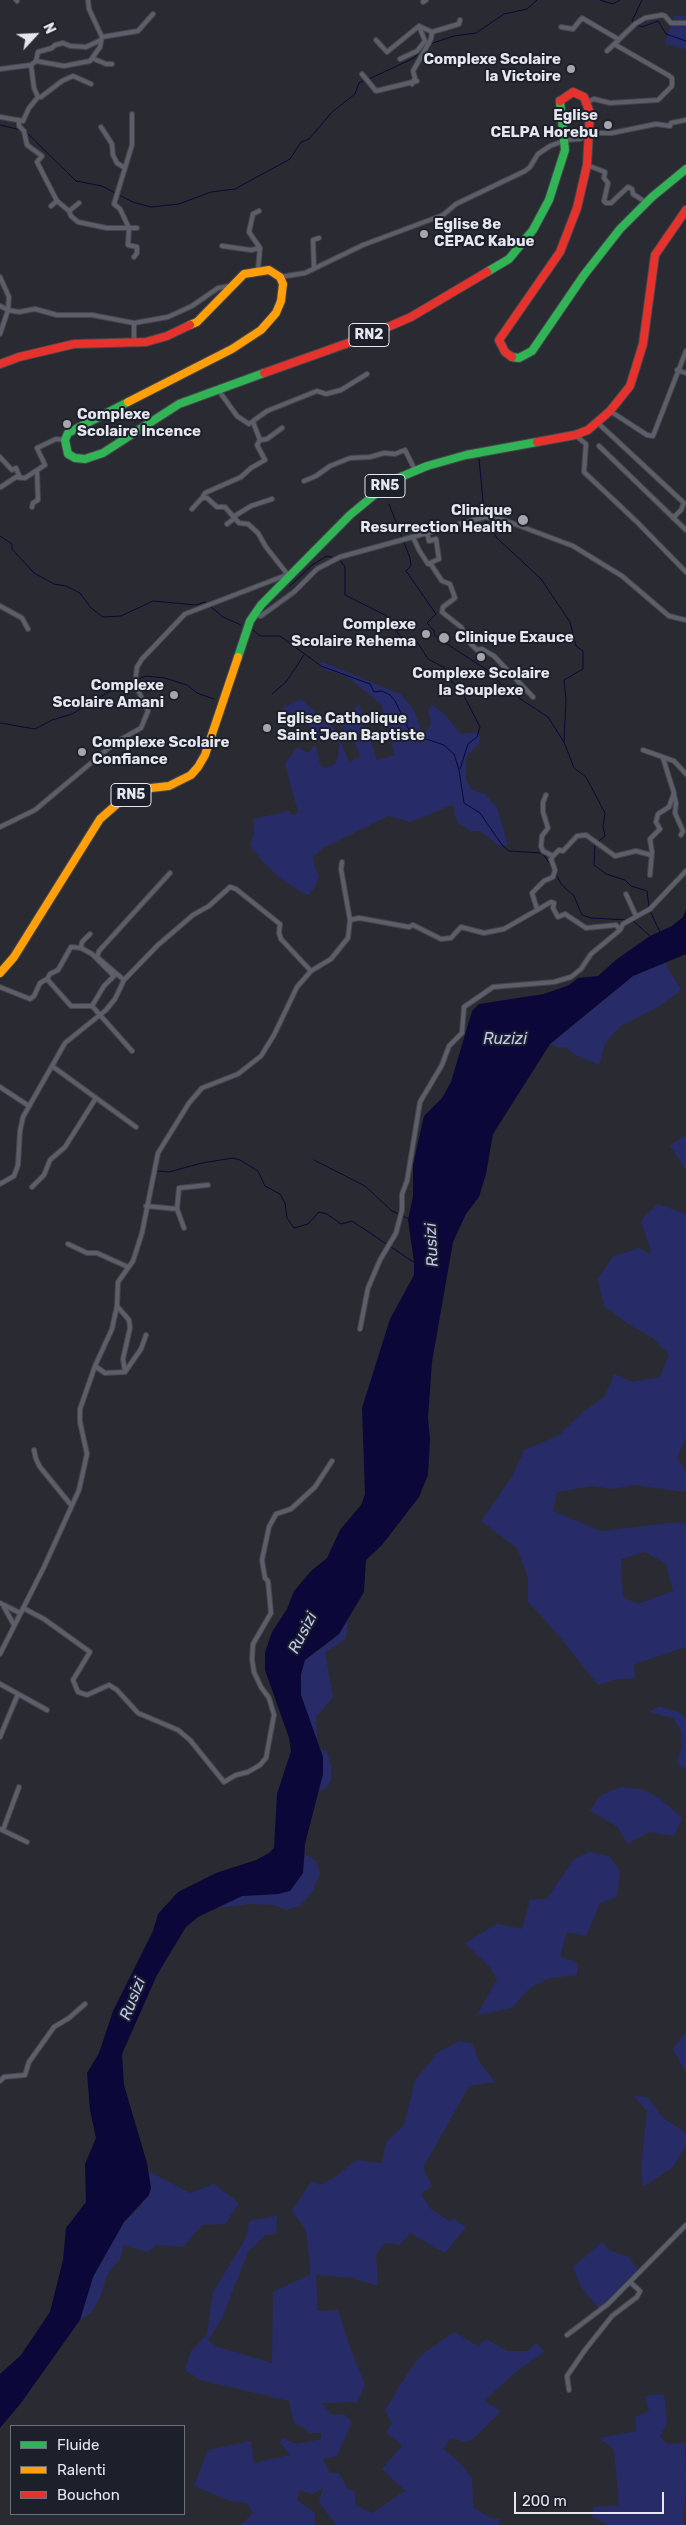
<!DOCTYPE html>
<html>
<head>
<meta charset="utf-8">
<style>
	body { margin:0 }
	#map { position:relative; width:686px; height:2525px; overflow:hidden; background:#2a2b32; font-family:Rubik,sans-serif }
	canvas { display:block }
	.legend { position:absolute; left:10px; top:2425px; width:175px; height:90px; box-sizing:border-box; background:#1d202b; border:1px solid #6d7079; margin:0; padding:6px 9px; list-style:none; font-size:15px; color:#e5e7ef }
	.legend li { display:flex; align-items:center; gap:10px; height:25px }
	.legend b { width:25px; border:1px solid #6d7079 }
	.north { position:absolute; left:10px; top:10px; width:50px; height:50px; -webkit-text-stroke:4px #1d202b; paint-order:stroke; rotate:65deg; font-size:14px; font-weight:700; line-height:20px; text-align:center; color:#e5e7ef }
	.north::after { content:''; display:block; margin:auto; width:18px; height:22px; background:#e5e7ef; clip-path:polygon(50% 0,100% 100%,50% 72%,0 100%) }
	.scale { position:absolute; left:514px; top:2492px; width:150px; height:22px; box-sizing:border-box; border:2px solid #e5e7ef; border-top:0; padding-left:6px; font-size:15px; line-height:18px; white-space:nowrap; color:#e5e7ef; -webkit-text-stroke:4px #1d202b; paint-order:stroke }
</style>
</head>
<body>
<div id="map">
<canvas width="686" height="2525"></canvas>
<ul class="legend">
<li><b style="height:6px;background:#30b455"></b>Fluide</li>
<li><b style="height:6px;background:#ff9f0a"></b>Ralenti</li>
<li><b style="height:6px;background:#e5322d"></b>Bouchon</li>
</ul>
<div class="north">N</div>
<div class="scale">200 m</div>
</div>
<script>
const context = document.querySelector('canvas').getContext('2d');
context.lineJoin = 'round';
function paint(path, color) { context.fillStyle = color; context.fill(path, 'evenodd'); }
const shape = rows => new Path2D(rows.map(r => 'M' + r).join(''));
function strokePath(path, color, width, dash) { context.strokeStyle = color; context.lineWidth = width; context.lineCap = dash ? 'butt' : 'round'; context.setLineDash(dash || []); context.stroke(path); }
function label(font, color, halo, rows, align = 'center') {
  context.font = font + ' Rubik,sans-serif'; context.lineWidth = 4; context.setLineDash([]); context.textBaseline = 'middle'; context.strokeStyle = halo; context.fillStyle = color; for (const [text, x, y, turn = 0] of rows) {
    context.save(); context.translate(x, y); context.rotate((+turn || 0) * Math.PI / 180); context.textAlign = isNaN(turn) ? turn : align; if (halo) context.strokeText(text, 0, 0); context.fillText(text, 0, 0); context.restore();
  }
}
paint(shape([
	[686,15,686,50,665,43,674,16],
	[323,662,402,695,413,709,422,731,426,731,431,724,428,709,433,705,444,714,461,734,478,732,480,737,479,744,466,757,466,780,472,790,485,794,497,808,508,845,499,846,480,831,471,831,458,823,454,814,455,808,452,805,411,822,388,816,323,848,313,857,315,869,319,875,315,887,309,895,301,892,281,879,265,864,250,846,254,833,253,819,289,811,292,815,296,815,298,812,285,764,295,749,299,748,309,753,314,745,316,746,320,764,323,768,334,765,338,757,339,744,336,738,327,742,318,741,313,729,282,708,301,699,336,730,349,762,360,757,353,737,340,725,359,704,377,760,395,755,381,704,346,676,325,670,318,664],
	[665,963,681,990,660,1006,621,1026,605,1043,599,1065,575,1055,566,1047,559,1048,550,1044,633,976],
	[685,1135,686,1136,686,1170,670,1146],
	[658,1204,686,1214,686,1438,677,1457,686,1472,686,1492,634,1485,612,1489,592,1486,557,1492,553,1511,601,1531,679,1522,686,1525,686,1647,634,1664,635,1678,615,1680,598,1685,555,1631,528,1602,528,1578,517,1548,481,1521,512,1477,524,1450,558,1436,582,1413,605,1396,614,1374,633,1382,660,1377,669,1355,653,1338,627,1323,604,1306,598,1279,613,1257,639,1248,652,1255,641,1220],
	[645,1552,666,1564,673,1591,638,1604,623,1597,621,1559],
	[348,1618,346,1639,325,1652,333,1697,316,1717,317,1742,301,1695,301,1674,305,1660,339,1635],
	[660,1706,680,1713,686,1718,686,1770,677,1763,682,1746,681,1731,673,1718,649,1712],
	[320,1749,326,1751,331,1764,331,1781,325,1789,318,1790,323,1774,323,1757],
	[621,1787,641,1789,659,1798,670,1807,682,1818,674,1836,650,1832,627,1844,618,1827,590,1811,601,1795],
	[589,1852,609,1856,620,1871,617,1897,600,1903,586,1936,567,1932,560,1956,578,1963,577,1975,550,1978,530,1988,512,2008,477,2015,497,1980,490,1967,465,1943,497,1924,522,1929,530,1900,547,1899,573,1860],
	[305,1854,316,1861,320,1874,311,1894,300,1906,286,1910,273,1905,250,1904,216,1908,242,1896,278,1894,303,1873],
	[686,2032,686,2073,673,2049],
	[459,2041,473,2044,478,2060,495,2082,469,2086,423,2168,432,2186,421,2194,430,2208,449,2221,454,2219,466,2227,445,2253,410,2233,400,2245,385,2243,376,2255,378,2286,352,2278,316,2275,318,2311,338,2310,351,2350,365,2384,358,2402,321,2403,331,2414,345,2415,352,2422,337,2456,323,2459,330,2473,339,2473,348,2489,355,2492,355,2505,372,2513,405,2491,382,2469,402,2446,386,2432,392,2423,385,2411,400,2385,420,2356,454,2332,478,2346,486,2339,507,2351,527,2351,537,2343,544,2352,516,2372,484,2401,501,2411,472,2440,464,2442,451,2438,443,2449,458,2461,472,2478,473,2507,490,2518,499,2519,499,2525,336,2525,319,2502,323,2488,312,2494,300,2490,297,2500,315,2513,315,2525,241,2525,253,2513,247,2503,230,2501,194,2486,208,2450,251,2441,254,2463,290,2455,280,2443,282,2438,297,2444,321,2439,321,2433,309,2433,305,2428,294,2423,289,2401,200,2380,185,2370,191,2351,207,2334,213,2292,247,2236,249,2221,277,2216,276,2234,265,2235,248,2252,222,2318,208,2340,215,2346,272,2363,273,2292,311,2274,306,2230,292,2211,311,2182,320,2185,334,2178,356,2160,382,2163,386,2142,404,2125,415,2081,437,2053],
	[634,2096,647,2097,663,2118,686,2133,686,2145,673,2167,643,2187,641,2169,647,2111],
	[148,2171,190,2193,214,2184,239,2203,225,2224,202,2225,183,2247,157,2245,148,2252,124,2245,120,2259,107,2275,101,2295,92,2312,80,2320,93,2277,124,2222,140,2207,151,2188],
	[602,2242,610,2251,629,2257,639,2272,601,2311,581,2287,573,2267],
	[664,2394,667,2422,660,2437,667,2444,685,2443,686,2486,683,2525,609,2525,592,2517,593,2507,619,2505,614,2449,599,2438,636,2431,635,2417,649,2411,645,2396]
]), '#272c68');
paint(shape([
	[686,909,686,954,633,976,550,1044,493,1134,486,1174,479,1197,466,1214,453,1242,432,1362,428,1418,430,1440,428,1475,419,1497,382,1545,366,1560,364,1592,339,1634,305,1660,301,1674,301,1695,323,1757,323,1774,305,1844,303,1873,290,1891,278,1894,242,1896,198,1917,186,1927,157,1975,122,2054,124,2085,147,2163,151,2188,149,2195,124,2222,93,2277,80,2320,21,2403,0,2428,0,2374,21,2355,50,2312,63,2260,66,2228,86,2202,85,2164,96,2138,90,2110,87,2073,99,2053,113,2011,153,1931,158,1914,178,1892,216,1873,256,1860,269,1853,274,1848,277,1794,291,1751,289,1738,265,1670,265,1652,272,1632,287,1609,294,1591,311,1571,327,1558,340,1530,361,1505,365,1494,362,1408,390,1319,414,1275,414,1262,408,1220,413,1196,413,1165,424,1116,442,1098,451,1082,472,1011,479,1004,544,994,569,985,578,978,598,976,617,959,650,936,672,926,683,917]
]), '#0b0738');
strokePath(shape([
	[600,0,613,4,620,0],
	[642,0,632,21,635,24,642,27,658,21,666,34,686,41],
	[430,44,454,36,476,33,504,14,527,9,537,0],
	[369,79,414,58,426,45],
	[0,125,21,130],
	[27,133,76,181,102,186,115,193],
	[119,195,133,202,151,207,179,204,211,192,235,189,290,159,301,142,309,139,332,112,355,94,359,83,365,80],
	[479,459,484,511],
	[389,504,410,558,411,566,406,571,436,614,427,623,434,631,435,636,487,670,503,686,510,688,519,698,548,717,564,742,574,768,586,777,605,813,603,827,605,836,595,844,594,865,606,874,625,880,631,886,647,891,649,907],
	[486,521,497,538,541,579,570,622,576,646,583,651,583,669,564,680,566,700,564,741],
	[0,536,12,544,12,549,34,573,54,584,66,586,80,593,91,608,103,617,121,616,153,601,196,605,205,602,223,617,241,625],
	[339,559,345,567,345,595,387,616,399,635,407,640,416,640,428,659,445,668,449,679,461,690,480,727,477,737,468,744,460,769],
	[274,560,284,575],
	[290,586,312,565,327,556,335,558],
	[253,630,260,636,280,636,321,666,370,684,374,692,382,691,390,695,395,701,411,734,444,745,454,754,459,770,464,803,480,813,502,845,509,851,542,853,553,868],
	[138,679,146,676,165,678,187,685,197,693,214,699],
	[272,694,286,682,304,655],
	[0,723,35,729,52,720,72,714,127,681,134,680],
	[556,874,561,884,574,896,582,915,591,918,629,920],
	[650,911,660,932],
	[633,921,650,936],
	[314,1160,365,1186,392,1211,409,1219],
	[157,1171,169,1172,202,1163,233,1158,240,1160,258,1171,265,1186,280,1194,285,1203,287,1218,294,1228,308,1224,319,1212,327,1214,341,1224,352,1221,415,1263]
]), '#0b0738', 1);
const street = shape([
	[16,0,17,1],
	[423,2,426,0],
	[561,27,573,29,582,18,618,39],
	[102,37,138,31,153,14],
	[376,40,387,52,419,26,432,32],
	[607,51,635,24,645,18,662,15,665,16,671,23,686,23],
	[92,58,106,64,112,64],
	[400,59,417,51,425,41,419,26],
	[36,61,64,66,90,61,100,47,102,37,89,9,88,0],
	[31,65,34,88,38,97,41,97,62,81,73,76,91,84],
	[0,69,31,65,36,61,38,52,52,48,55,45,63,43,70,46,86,47,101,40],
	[362,74,376,91,417,81],
	[412,84,415,78,413,71,431,39,432,32,459,24,460,20],
	[587,102,594,99,610,103,658,100,672,86,672,78,668,75,614,44],
	[132,114,132,145,114,204,120,209,129,228,128,245,137,247,137,253,134,257],
	[0,117,23,121,29,108,38,97],
	[19,120,19,126,24,131,27,145,42,156,37,162,57,201],
	[101,127,112,144,113,155,117,163,125,168],
	[587,165,605,172,604,178,608,183,604,201,606,203,611,203,628,187,632,189,633,194,647,203],
	[51,206,57,201,69,211,79,203],
	[69,211,71,216,78,222,107,228,137,228],
	[222,246,251,250,260,248],
	[314,268,313,240,319,238],
	[258,270,260,248,249,232,253,214,259,211],
	[0,277,9,297,8,310,0,334],
	[280,277,305,273,363,245,443,215,456,204,525,171,530,167,538,154,550,146,566,140,580,139,589,133,612,133,656,124,670,126,671,123,686,120],
	[0,306,8,310,19,312,35,309,57,315,92,315,134,323,168,317,192,306,218,288,229,286],
	[134,343,134,323],
	[677,370,686,373],
	[219,391,237,416,249,424,267,411,317,391,326,394,341,390,367,374],
	[610,411,647,435,653,436,686,351],
	[598,423,684,503,681,510,673,518],
	[575,435,586,444,584,472,637,522,686,572],
	[260,440,267,439,282,428],
	[599,446,686,530],
	[0,457,12,470,16,468,20,478],
	[304,481,316,476,330,466,350,458,370,457,384,453,395,454,405,450,415,470],
	[1,487,16,477,25,478,45,465,37,448,56,439,65,440],
	[202,498,205,493,241,477,251,468,265,460,257,445,260,440,253,422],
	[32,507,33,503,38,500,37,471],
	[192,509,202,498,207,498,217,507,225,507,239,523,248,524,258,533,266,547,288,575],
	[233,517,251,506,272,499],
	[227,524,235,518],
	[427,532,429,541,436,539,439,559,430,563,442,581,450,584,455,598,443,607,442,612,461,627,469,642,477,650,482,649,494,656,533,697],
	[413,537,419,550,428,564,430,563],
	[0,606,22,618,28,629],
	[255,615,261,616,294,592,317,569,340,557,485,517,504,520,573,546,622,576,669,616,686,620],
	[643,750,674,761,686,774],
	[546,795,543,802,543,812,548,828,542,836,541,846,543,851,553,856],
	[674,795,676,803,675,813,683,831,681,835],
	[0,827,35,810,116,742,141,728,148,711,135,684,137,667,142,659,185,614,289,574],
	[650,875,652,852,650,839,660,829,656,822,658,814,669,807,674,793,663,758],
	[626,894,636,916],
	[537,909,532,893,544,881,553,877,555,870,551,859,553,856,559,850,563,851,577,836,586,835,615,856,636,851,651,855],
	[350,920,359,918,409,927,413,925,441,939,451,938,461,927,484,933,504,929,551,902,554,903,553,908,558,917,565,914,586,928,616,925,620,930],
	[90,934,82,942,81,948,92,954,114,976,104,986,92,1006],
	[47,979,50,974,58,970,71,947,81,948],
	[124,980,97,957,99,951,170,873],
	[0,987,30,999,34,996,40,983,47,979,71,1006,92,1006,132,1051],
	[52,1066,136,1127],
	[0,1087,29,1106],
	[0,1184,14,1176,18,1165,20,1131,23,1117,65,1043,106,1010,115,999,124,980,158,945,193,915,209,906,230,887,236,889,280,924,279,933,281,939,311,971],
	[32,1187,44,1175,50,1160,65,1147,96,1098],
	[146,1206,177,1209],
	[184,1228,177,1209,179,1188,208,1185],
	[68,1244,87,1253,97,1253,128,1267],
	[117,1306,129,1320,130,1328,123,1359,125,1372],
	[360,1329,368,1288,380,1260,396,1233,402,1210,402,1194,407,1181,420,1102,442,1065,449,1046,462,1033,464,1007,493,987,554,982,571,977,581,969,591,954,620,930,623,924,650,909,686,871],
	[95,1366,105,1373,125,1372,141,1349,146,1335],
	[34,1450,36,1459,40,1467,71,1505],
	[0,1603,20,1613],
	[4,1607,14,1625],
	[23,1608,44,1619,90,1652,73,1680,78,1692,87,1695,109,1685,117,1690,138,1713,178,1730,190,1740,224,1782,236,1775,248,1772,260,1765,266,1758,274,1715,269,1698,261,1687,254,1672,252,1659,253,1644,271,1613,268,1581,265,1578,262,1560,269,1527,276,1514,291,1509,315,1487,332,1461],
	[0,1654,44,1567,79,1490,87,1454,80,1422,80,1409,95,1366,112,1329,117,1306,118,1282,133,1261,142,1233,158,1153,189,1103,202,1088,238,1074,261,1056,274,1035,297,987,311,971,331,959,348,938,350,920,341,869,342,862],
	[0,1684,47,1710],
	[0,1737,18,1694],
	[0,1829,27,1842],
	[3,1830,19,1787],
	[0,2081,4,2077,25,2075,29,2062,54,2027,69,2018,85,2004],
	[567,2335,608,2304,686,2225],
	[569,2390,567,2376,585,2350,612,2316,637,2297,640,2291,630,2282]
]);
const fast = shape([
	[487,272,509,259,533,230,549,200,565,150,560,101],
	[512,357,519,358,532,351,584,275,620,229,652,197,686,169],
	[128,402,68,433,65,440,68,454,75,458,85,459,103,453,179,404,264,373],
	[238,657,250,621,261,605,350,515,391,481,427,466,466,455,537,442]
]);
const slow = shape([
	[128,402,232,349,261,330,276,313,281,301,283,284,280,277,269,270,244,274,197,322,190,325],
	[0,973,14,957,100,819,125,797,151,788,169,786,191,775,198,767,205,755,238,657]
]);
const jam = shape([
	[512,357,505,352,499,340,560,252,577,208,587,165,590,113,584,97,573,92,560,101],
	[0,364,19,357,74,344,146,342,167,336,190,325],
	[264,373,365,337,411,317,487,272],
	[537,442,575,435,588,430,610,411,630,386,643,344,655,255,686,210]
]);
strokePath(street, '#45464c', 6);
strokePath(fast, '#45464c', 10);
strokePath(slow, '#45464c', 10);
strokePath(jam, '#45464c', 10);
strokePath(street, '#5c5e69', 4);
strokePath(fast, '#30b455', 8);
strokePath(slow, '#ff9f0a', 8);
strokePath(jam, '#e5322d', 8);
for (const [x, y, r, color] of [
	[571,69,5,"#a4a5ad"],
	[608,125,5,"#a4a5ad"],
	[424,234,5,"#a4a5ad"],
	[67,424,5,"#a4a5ad"],
	[523,520,6,"#a4a5ad"],
	[426,634,5,"#a4a5ad"],
	[444,638,6,"#a4a5ad"],
	[481,657,5,"#a4a5ad"],
	[174,695,5,"#a4a5ad"],
	[267,728,5,"#a4a5ad"],
	[82,752,5,"#a4a5ad"]
]) { const dot = new Path2D(); dot.arc(x, y, r, 0, 2 * Math.PI); context.fillStyle = color; context.fill(dot); strokePath(dot, '#1d202b', 2); }
for (const [x, y, w] of [
	[369,335,40],
	[385,486,40],
	[131,795,40]
]) { const box = new Path2D(); box.roundRect(x - w / 2, y - 11.5, w, 23, 4); context.fillStyle = '#1d202b'; context.fill(box); strokePath(box, '#e5e7ef', 1); }
label('bold 14px', '#e5e7ef', null, [
	["RN2",369,335],
	["RN5",385,486],
	["RN5",131,795]
]);
label('bold 15px', '#e5e7ef', '#1d202b', [
	["Complexe Scolaire",561,60],
	["la Victoire",561,77],
	["Eglise",598,116],
	["CELPA Horebu",598,133],
	["Eglise 8e",434,225,"left"],
	["CEPAC Kabue",434,242,"left"],
	["Complexe",77,415,"left"],
	["Scolaire Incence",77,432,"left"],
	["Clinique",512,511],
	["Resurrection Health",512,528],
	["Complexe",416,625],
	["Scolaire Rehema",416,642],
	["Clinique Exauce",455,638,"left"],
	["Complexe Scolaire",481,674,"center"],
	["la Souplexe",481,691,"center"],
	["Complexe",164,686],
	["Scolaire Amani",164,703],
	["Eglise Catholique",277,719,"left"],
	["Saint Jean Baptiste",277,736,"left"],
	["Complexe Scolaire",92,743,"left"],
	["Confiance",92,760,"left"]
], 'right');
label('italic 16px', '#bec8f3', '#1d202b', [
	["Ruzizi",505,1039],
	["Rusizi",432,1245,-93],
	["Rusizi",303,1633,-63],
	["Rusizi",133,1999,-68]
]);
</script>
</body>
</html>
